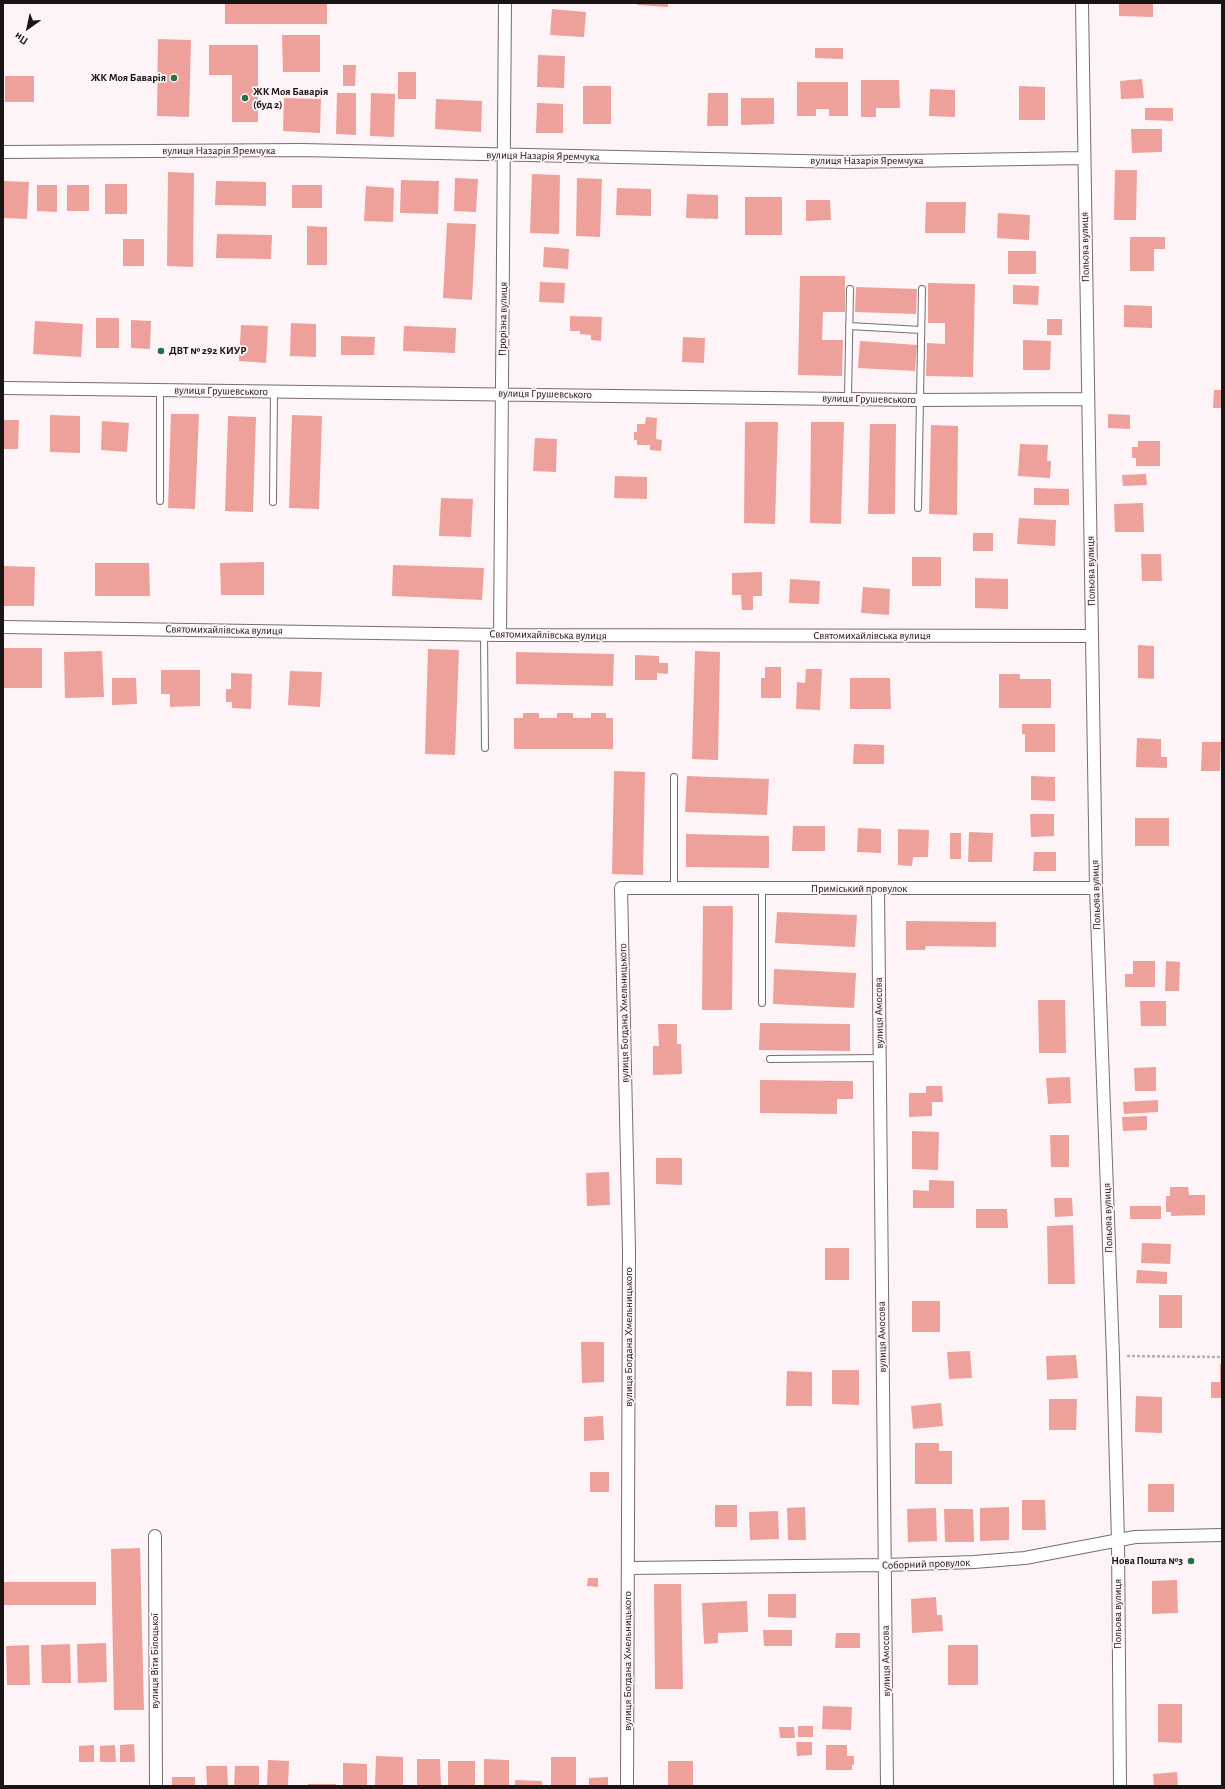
<!DOCTYPE html>
<html>
<head>
<meta charset="utf-8">
<style>
	body { margin:0 }
	#map { position:relative; width:1225px; height:1789px; overflow:hidden; background:#fef4f8; font-family:"Alegreya Sans",sans-serif }
	canvas { display:block }
	.frame { position:absolute; inset:0; border:4px solid #191517; pointer-events:none }
	.north { position:absolute; left:8px; top:8px; width:40px; height:40px; -webkit-text-stroke:3px #fef4f8; paint-order:stroke; rotate:213deg; font-size:11px; font-weight:700; line-height:16px; text-align:center; color:#191517 }
	.north::after { content:''; display:block; margin:auto; width:14px; height:18px; background:#191517; clip-path:polygon(50% 0,100% 100%,50% 72%,0 100%) }
</style>
</head>
<body>
<div id="map">
<canvas width="1225" height="1789"></canvas>
<div class="frame"></div>
<div class="north">Пн</div>
</div>
<script>
const context = document.querySelector('canvas').getContext('2d');
context.lineJoin = 'round';
function paint(path, color) { context.fillStyle = color; context.fill(path, 'evenodd'); }
const shape = rows => new Path2D(rows.map(r => 'M' + r).join(''));
function strokePath(path, color, width, dash) { context.strokeStyle = color; context.lineWidth = width; context.lineCap = dash ? 'butt' : 'round'; context.setLineDash(dash || []); context.stroke(path); }
function label(font, color, halo, rows, align = 'center') {
  context.font = font + ' "Alegreya Sans",sans-serif'; context.lineWidth = 3.5; context.setLineDash([]); context.textBaseline = 'middle'; context.strokeStyle = halo; context.fillStyle = color; for (const [text, x, y, turn = 0] of rows) {
    context.save(); context.translate(x, y); context.rotate((+turn || 0) * Math.PI / 180); context.textAlign = isNaN(turn) ? turn : align; if (halo) context.strokeText(text, 0, 0); context.fillText(text, 0, 0); context.restore();
  }
}
paint(shape([
	[225,3,327,3,327,24,225,24],
	[638,3,668,3,668,7,637,5],
	[1119,3,1153,3,1153,17,1119,16],
	[552,9,586,12,584,37,550,35],
	[282,35,320,35,320,72,283,72],
	[158,39,191,40,189,117,157,116],
	[209,45,258,45,258,122,232,122,232,75,209,75],
	[815,48,843,48,843,59,815,58],
	[538,55,565,56,564,88,537,87],
	[343,65,356,65,355,86,343,86],
	[398,72,416,72,416,99,398,99],
	[5,76,34,76,34,102,5,102],
	[1142,79,1144,98,1121,99,1120,81],
	[861,80,899,80,900,108,876,108,876,117,861,117],
	[797,82,848,82,848,116,829,116,829,109,816,109,816,116,797,116],
	[583,86,611,86,611,124,583,124],
	[1019,86,1045,87,1045,120,1019,120],
	[930,89,955,90,955,117,929,116],
	[337,93,356,93,356,135,336,134],
	[371,93,395,94,394,137,370,136],
	[708,93,728,93,728,126,707,126],
	[284,98,321,99,320,133,283,131],
	[741,98,774,98,774,124,741,125],
	[436,99,482,101,481,132,435,129],
	[537,103,563,104,563,133,536,133],
	[1145,108,1173,108,1173,121,1145,120],
	[1131,129,1162,129,1162,152,1132,153],
	[1115,170,1137,170,1136,220,1114,220],
	[168,172,194,173,193,267,167,266],
	[532,174,560,175,559,234,530,233],
	[455,178,478,179,476,212,454,211],
	[577,178,602,179,600,237,576,236],
	[401,180,439,181,438,214,400,213],
	[3,181,29,182,27,219,3,218],
	[216,181,266,182,266,206,215,205],
	[105,184,127,184,127,214,105,214],
	[37,185,57,185,57,212,37,211],
	[67,185,89,185,89,211,67,211],
	[292,185,322,185,322,208,292,208],
	[366,186,394,188,393,222,364,221],
	[617,188,651,189,651,216,616,215],
	[687,194,718,195,718,219,686,218],
	[745,197,782,197,782,235,745,235],
	[806,200,830,200,831,220,806,221],
	[926,202,966,202,965,233,925,233],
	[998,213,1030,215,1029,240,997,238],
	[447,223,476,224,472,300,443,298],
	[307,226,327,227,327,265,307,265],
	[217,234,272,235,271,259,216,258],
	[1130,237,1165,237,1165,249,1154,249,1154,271,1130,271],
	[123,239,144,239,144,266,123,266],
	[544,247,569,249,568,269,543,267],
	[1008,251,1036,251,1036,274,1008,274],
	[800,276,845,276,845,312,823,312,822,340,843,340,842,376,798,375],
	[540,282,565,283,564,303,539,302],
	[928,283,975,284,973,377,926,376,927,343,945,344,945,323,928,323],
	[1013,285,1039,286,1038,305,1013,304],
	[856,287,917,289,916,314,855,312],
	[1124,305,1152,306,1152,328,1124,327],
	[570,316,602,317,601,341,591,340,591,335,580,334,580,331,570,331],
	[96,318,119,318,119,348,96,348],
	[1047,319,1062,319,1062,335,1047,335],
	[131,320,151,321,150,349,131,348],
	[35,321,83,324,81,357,33,354],
	[291,323,316,324,316,357,290,356],
	[241,325,268,326,266,363,239,361],
	[404,326,456,328,455,353,403,351],
	[341,336,375,337,374,355,341,355],
	[683,337,705,338,704,363,682,362],
	[1023,340,1051,341,1050,370,1023,370],
	[860,341,917,345,915,371,858,368],
	[1214,390,1222,390,1222,408,1213,408],
	[171,414,199,414,195,509,168,508],
	[1108,414,1130,415,1130,429,1108,428],
	[50,415,80,416,80,453,50,452],
	[292,415,322,416,319,509,289,508],
	[228,416,256,417,253,512,225,511],
	[646,417,657,418,656,439,662,440,661,451,650,450,650,445,637,445,637,440,634,440,634,432,637,432,637,424,645,424],
	[3,420,19,420,18,449,3,449],
	[102,421,129,423,127,452,101,450],
	[745,422,778,422,775,524,744,523],
	[811,422,844,422,841,524,810,523],
	[870,424,896,424,895,514,868,514],
	[931,425,958,426,957,515,929,514],
	[535,438,557,439,556,472,533,471],
	[1138,441,1160,441,1160,466,1136,466,1136,458,1132,458,1132,447,1138,447],
	[1020,444,1048,445,1047,461,1051,461,1050,478,1018,476],
	[1146,474,1147,485,1123,486,1122,475],
	[615,476,647,477,647,499,614,498],
	[1034,488,1069,489,1069,505,1034,505],
	[441,498,473,499,471,537,439,536],
	[1143,503,1144,532,1115,532,1114,504],
	[1019,518,1056,520,1055,546,1017,544],
	[973,533,993,533,993,551,973,551],
	[1141,554,1161,554,1162,581,1142,581],
	[912,557,941,557,941,586,912,586],
	[264,562,264,595,221,595,220,563],
	[95,563,149,563,150,596,95,596],
	[393,565,484,568,482,600,392,596],
	[3,566,35,567,34,606,3,606],
	[762,572,762,596,753,596,753,610,742,610,741,595,732,595,732,573],
	[975,578,1008,579,1008,609,975,608],
	[790,579,820,581,819,604,789,603],
	[863,587,890,589,889,615,861,613],
	[1138,645,1154,646,1154,679,1138,678],
	[3,648,42,648,42,688,3,688],
	[428,649,459,650,455,755,425,754],
	[102,651,104,697,65,698,64,652],
	[695,651,720,652,718,760,692,759],
	[516,652,614,654,613,686,516,684],
	[635,655,659,656,659,663,668,663,668,674,657,673,657,680,635,680],
	[765,667,781,667,781,698,761,698,761,678,765,678],
	[806,669,822,669,820,710,796,709,797,682,805,683],
	[161,670,200,670,200,706,170,707,170,694,161,694],
	[290,671,322,672,320,707,288,705],
	[231,673,252,674,251,709,232,708,232,702,226,702,226,689,231,689],
	[999,674,1020,674,1020,679,1051,679,1051,708,999,708],
	[112,678,136,678,137,704,112,705],
	[850,678,890,678,891,709,850,709],
	[523,713,539,713,539,718,557,718,557,713,573,713,573,718,591,718,591,713,606,713,606,718,613,718,613,749,514,749,514,718,523,718],
	[1022,724,1055,724,1055,752,1025,752,1025,734,1022,734],
	[1137,738,1161,739,1161,757,1167,757,1167,768,1136,767],
	[1202,742,1221,742,1220,771,1201,771],
	[854,744,884,745,884,764,853,764],
	[614,771,645,772,643,875,612,874],
	[687,776,769,779,767,815,685,812],
	[1031,776,1055,777,1055,801,1031,800],
	[1030,814,1054,814,1054,836,1031,837],
	[1135,818,1169,818,1169,846,1135,846],
	[793,826,825,826,825,851,792,851],
	[858,828,881,829,881,853,857,852],
	[898,829,929,830,928,857,913,857,912,866,898,865],
	[969,832,993,833,992,862,968,862],
	[950,833,961,833,961,859,950,859],
	[686,834,769,836,769,868,686,867],
	[1034,852,1056,852,1056,871,1033,871],
	[703,906,733,906,732,1010,702,1010],
	[777,912,857,915,855,947,775,943],
	[906,921,996,922,996,947,926,946,925,950,906,950],
	[1133,961,1155,961,1155,987,1125,987,1125,974,1133,974],
	[1166,961,1180,962,1179,991,1165,991],
	[774,969,856,973,854,1008,773,1004],
	[1038,1000,1065,1000,1066,1053,1039,1053],
	[1140,1001,1166,1001,1166,1026,1141,1026],
	[760,1023,850,1024,850,1051,759,1050],
	[658,1024,677,1024,677,1044,681,1044,682,1074,653,1075,653,1046,659,1046],
	[1156,1067,1156,1091,1135,1091,1134,1068],
	[1070,1077,1071,1103,1048,1104,1046,1078],
	[760,1080,853,1081,853,1099,837,1099,837,1114,760,1113],
	[926,1086,942,1086,943,1102,932,1102,932,1116,909,1117,909,1093,926,1093],
	[1158,1100,1158,1112,1124,1114,1123,1102],
	[1147,1116,1147,1130,1123,1131,1122,1117],
	[912,1131,939,1132,938,1170,912,1169],
	[1050,1135,1069,1135,1069,1167,1051,1167],
	[656,1158,682,1158,682,1185,656,1184],
	[609,1172,610,1205,587,1206,586,1173],
	[929,1180,954,1181,954,1208,913,1208,913,1190,929,1191],
	[1170,1187,1188,1187,1189,1195,1205,1195,1205,1215,1171,1216,1171,1212,1166,1212,1166,1196,1170,1196],
	[1054,1198,1072,1198,1073,1216,1055,1217],
	[1130,1206,1161,1206,1161,1219,1130,1219],
	[976,1209,1007,1209,1008,1228,976,1228],
	[1073,1225,1075,1284,1048,1284,1047,1226],
	[1142,1243,1171,1244,1170,1264,1141,1263],
	[825,1248,849,1248,849,1280,825,1280],
	[1137,1270,1167,1272,1167,1284,1136,1283],
	[1159,1295,1182,1295,1182,1328,1159,1328],
	[912,1301,940,1301,940,1332,912,1332],
	[581,1342,604,1342,604,1382,582,1383],
	[970,1351,972,1378,949,1379,947,1352],
	[1076,1355,1078,1378,1047,1380,1046,1356],
	[1220,1364,1222,1364,1222,1398,1211,1398,1211,1382,1220,1382],
	[832,1370,859,1370,859,1405,832,1404],
	[787,1371,812,1372,812,1406,786,1406],
	[1136,1396,1162,1397,1162,1433,1135,1432],
	[1049,1399,1077,1399,1076,1430,1049,1430],
	[941,1403,943,1426,913,1429,911,1406],
	[603,1416,604,1440,584,1441,584,1417],
	[915,1443,939,1443,939,1451,952,1451,952,1484,915,1484],
	[590,1472,609,1472,609,1492,590,1492],
	[1148,1484,1174,1484,1174,1512,1148,1512],
	[1022,1500,1045,1500,1046,1530,1022,1530],
	[715,1505,737,1505,737,1527,715,1527],
	[805,1507,806,1540,788,1540,787,1508],
	[1009,1507,1009,1540,980,1541,980,1508],
	[936,1508,937,1541,908,1542,907,1509],
	[944,1509,973,1509,974,1542,945,1542],
	[778,1511,779,1539,750,1540,749,1512],
	[140,1548,144,1710,114,1710,111,1549],
	[588,1578,598,1578,598,1587,587,1586],
	[1177,1580,1178,1613,1152,1614,1152,1581],
	[3,1582,96,1582,96,1605,3,1605],
	[654,1584,681,1584,683,1689,655,1689],
	[768,1594,796,1594,796,1618,768,1617],
	[936,1597,937,1615,942,1615,943,1631,912,1633,911,1599],
	[747,1601,748,1632,718,1633,718,1643,704,1644,702,1603],
	[763,1630,792,1630,792,1646,764,1646],
	[836,1633,860,1633,860,1648,835,1648],
	[106,1643,107,1682,78,1683,77,1644],
	[70,1644,71,1683,42,1683,41,1645],
	[29,1645,30,1685,7,1685,6,1646],
	[948,1645,978,1645,978,1685,948,1685],
	[1158,1704,1182,1704,1182,1743,1158,1742],
	[823,1706,852,1707,851,1730,822,1729],
	[798,1726,813,1726,813,1737,798,1737],
	[779,1727,794,1727,795,1738,780,1738],
	[796,1742,812,1742,812,1755,797,1756],
	[134,1744,135,1762,120,1762,120,1745],
	[94,1745,94,1762,79,1762,79,1746],
	[115,1745,116,1762,100,1762,100,1746],
	[826,1745,847,1745,847,1756,854,1756,854,1765,852,1765,852,1770,826,1770],
	[376,1756,403,1757,403,1786,375,1786],
	[551,1757,576,1757,576,1786,551,1786],
	[417,1759,440,1759,441,1786,417,1786],
	[484,1759,509,1760,509,1786,484,1786],
	[268,1760,289,1761,288,1786,267,1786],
	[448,1761,475,1761,475,1786,448,1786],
	[668,1761,693,1761,693,1786,668,1786],
	[343,1763,367,1764,367,1786,343,1786],
	[206,1766,227,1766,228,1786,207,1786],
	[235,1766,259,1766,259,1786,234,1786],
	[1177,1772,1178,1786,1154,1786,1153,1774],
	[172,1777,195,1777,195,1786,172,1786],
	[608,1777,608,1786,589,1786,589,1778],
	[515,1780,542,1781,542,1786,515,1786],
	[308,1784,336,1784,336,1786,308,1786]
]), '#eea09b');
const lane = shape([
	[849,326,921,330],
	[160,390,160,501],
	[848,398,850,289],
	[273,502,274,391],
	[918,508,922,289],
	[484,634,485,748],
	[674,777,674,888],
	[762,1003,762,888],
	[770,1059,880,1058]
]);
const street = shape([
	[1082,3,1096,888,1113,1356,1118,1541,1120,1786],
	[3,152,301,150,845,162,1083,158],
	[3,388,920,400,1087,399],
	[3,627,500,635,1092,636],
	[500,635,505,3],
	[878,889,887,1786],
	[155,1536,156,1786],
	[628,1568,885,1565,974,1562,1025,1558,1135,1537,1222,1535],
	[627,1786,629,1251,621,888,1096,888]
]);
strokePath(lane, '#766d71', 8);
strokePath(street, '#766d71', 14);
strokePath(shape([
	[1127,1356,1222,1357]
]), '#b7afb2', 2.5, [3, 2]);
strokePath(lane, '#fff', 6);
strokePath(street, '#fff', 12);
for (const [x, y, r, color] of [
	[174,78,4,"#237343"],
	[245,98,4,"#237343"],
	[161,351,4,"#237343"],
	[1191,1561,4,"#237343"]
]) { const dot = new Path2D(); dot.arc(x, y, r, 0, 2 * Math.PI); context.fillStyle = color; context.fill(dot); strokePath(dot, '#fef4f8', 1.5); }
label('bold 11px', '#191517', '#fef4f8', [
	["ЖК Моя Баварія",166,78],
	["ЖК Моя Баварія",253,92,"left"],
	["(буд 2)",253,105,"left"],
	["ДВТ № 292 КИУР",169,351,"left"],
	["Нова Пошта №3",1183,1561]
], 'right');
label('11px', '#191517', '#fef4f8', [
	["вулиця Назарія Яремчука",219,151],
	["вулиця Назарія Яремчука",543,156,1],
	["вулиця Назарія Яремчука",867,161],
	["Польова вулиця",1085,247,-91],
	["Прорізна вулиця",503,319,-89],
	["вулиця Грушевського",221,391,1],
	["вулиця Грушевського",545,394,1],
	["вулиця Грушевського",869,399,1],
	["Польова вулиця",1091,571,-91],
	["Святомихайлівська вулиця",224,630,1],
	["Святомихайлівська вулиця",548,635,1],
	["Святомихайлівська вулиця",872,636],
	["Приміський провулок",859,889],
	["Польова вулиця",1096,895,-92],
	["вулиця Богдана Хмельницького",624,1013,-91],
	["вулиця Амосова",879,1013,-91],
	["Польова вулиця",1108,1218,-92],
	["вулиця Богдана Хмельницького",629,1337,-90],
	["вулиця Амосова",882,1337,-91],
	["Соборний провулок",926,1564,-2],
	["Польова вулиця",1118,1614,-90],
	["вулиця Віти Білоцької",155,1661,-90],
	["вулиця Богдана Хмельницького",628,1661,-90],
	["вулиця Амосова",886,1661,-91]
]);
</script>
</body>
</html>
